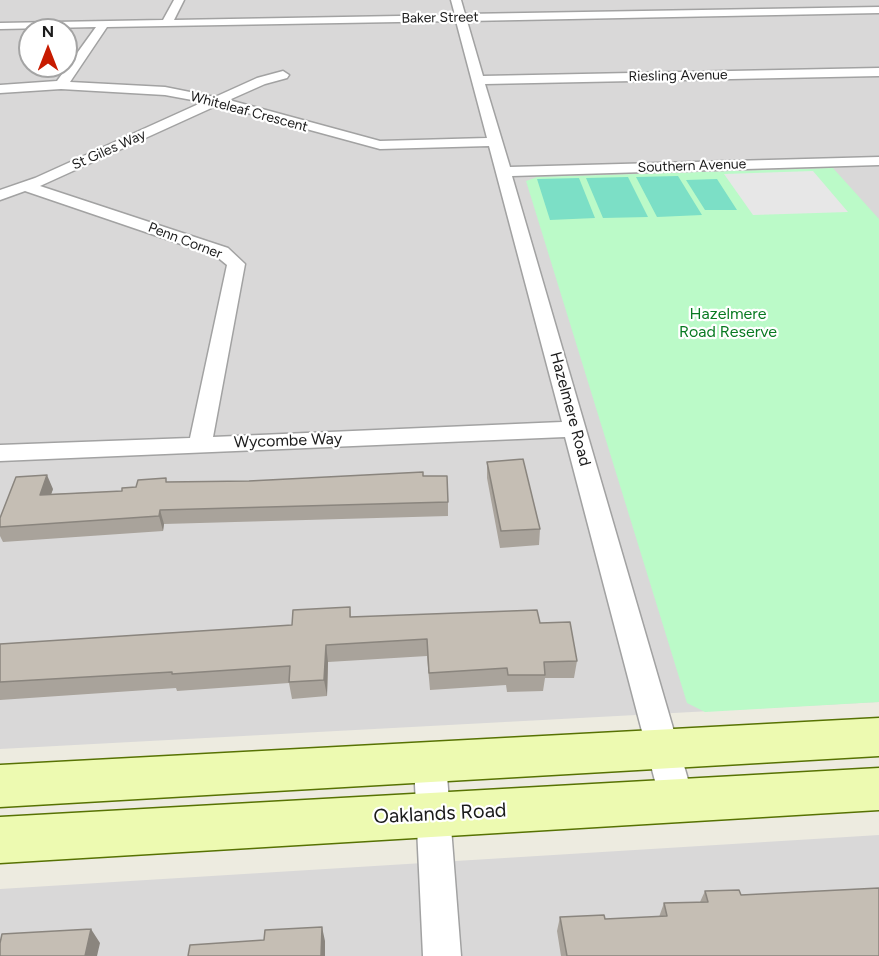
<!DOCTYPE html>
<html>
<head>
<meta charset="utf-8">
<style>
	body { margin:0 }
	#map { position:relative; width:879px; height:956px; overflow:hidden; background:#edebe0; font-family:Figtree,sans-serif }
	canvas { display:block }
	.north { position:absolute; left:18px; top:18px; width:60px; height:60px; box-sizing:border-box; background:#fff; border:2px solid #a4a4a4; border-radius:50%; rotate:0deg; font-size:16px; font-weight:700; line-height:24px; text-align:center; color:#1b1b1b }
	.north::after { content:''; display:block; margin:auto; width:21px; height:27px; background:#c71b00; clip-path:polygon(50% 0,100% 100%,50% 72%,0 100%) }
</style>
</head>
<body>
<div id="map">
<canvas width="879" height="956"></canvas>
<div class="north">N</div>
</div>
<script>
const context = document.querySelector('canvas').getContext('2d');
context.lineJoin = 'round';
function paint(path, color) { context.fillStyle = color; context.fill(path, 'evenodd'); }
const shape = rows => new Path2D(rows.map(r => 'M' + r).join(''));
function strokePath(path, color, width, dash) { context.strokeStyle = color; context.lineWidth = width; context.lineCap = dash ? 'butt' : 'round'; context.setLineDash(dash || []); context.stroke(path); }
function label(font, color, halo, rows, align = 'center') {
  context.font = font + ' Figtree,sans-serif'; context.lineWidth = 4.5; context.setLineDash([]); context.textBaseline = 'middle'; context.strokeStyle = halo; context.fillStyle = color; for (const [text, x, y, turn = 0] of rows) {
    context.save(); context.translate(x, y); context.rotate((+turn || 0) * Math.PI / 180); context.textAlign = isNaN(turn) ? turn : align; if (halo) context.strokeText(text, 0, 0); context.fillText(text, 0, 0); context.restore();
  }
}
paint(shape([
	[0,0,879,0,879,702,0,749],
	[30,30,66,30,66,66,30,66],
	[879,835,879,956,0,956,0,889]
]), '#d9d8d8');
paint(shape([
	[833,168,879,219,879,702,705,712,687,703,526,181,537,177]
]), '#bbfac8');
paint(shape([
	[678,176,702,215,657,217,636,177],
	[628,177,648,217,603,218,586,178],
	[579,178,595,218,550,220,537,179],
	[717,179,737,210,705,210,686,180]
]), '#7cdfc6');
paint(shape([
	[813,171,848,212,753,215,724,174]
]), '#e7e7e7');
const street = shape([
	[174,0,184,0,174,20,455,15,451,0,461,0,465,14,879,7,879,13,467,21,483,76,879,68,879,76,485,84,510,167,879,157,879,165,512,176,694,800,689,811,677,816,665,811,660,800,565,437,0,461,0,445,190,438,227,265,216,256,25,191,0,200,0,190,35,178,203,102,165,95,61,89,0,93,0,85,57,81,96,27,0,29,0,23,163,20,174,0],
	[456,21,487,138,380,141,229,100,265,84,287,78,289,75,283,71,257,78,215,97,165,87,70,82,107,27,456,21],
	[218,105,380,149,489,146,562,422,213,437,245,264,228,248,40,186,218,105],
	[430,748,441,753,446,763,461,956,423,956,414,763,419,753,430,748]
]);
const secondary = shape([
	[879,718,879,756,0,807,0,765,879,718],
	[879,768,879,810,0,863,0,817,879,768]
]);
strokePath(street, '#a2a2a2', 3);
strokePath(secondary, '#577203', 3);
paint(street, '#fff');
paint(secondary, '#edfab1');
paint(shape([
	[487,462,540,529,539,545,500,548,487,478],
	[423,476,448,502,448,516,164,524,163,531,3,542,0,536,0,518,53,489,51,494,122,491,167,482,249,481],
	[350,607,351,617,540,623,577,661,574,678,545,678,543,691,507,692,506,685,430,690,427,656,328,662,327,696,292,699,289,683,177,691,176,688,0,700,0,644,292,625],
	[705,891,741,895,879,956,561,956,557,931,560,917,605,919,659,917,664,903,700,902]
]), '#a9a39b');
paint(shape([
	[47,475,53,489,46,509,40,495],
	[160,510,164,524,163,531,159,516],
	[326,645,328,662,327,696,324,680],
	[322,927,325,941,325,956,321,956],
	[91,929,100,943,97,956,85,956]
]), '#8a857e');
const building = shape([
	[523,459,540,529,501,531,487,462,523,459],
	[423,472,423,476,447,476,448,502,160,510,159,516,0,527,0,518,16,477,47,475,40,495,122,491,122,488,136,487,138,480,166,478,166,482,249,481,423,472],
	[350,607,350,617,537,610,540,623,570,622,577,661,544,662,545,675,508,675,507,668,429,673,427,639,326,645,324,680,289,682,290,666,172,674,172,672,0,682,0,644,292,625,293,610,350,607],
	[879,888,879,956,567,956,560,917,604,915,605,919,667,916,664,903,708,902,705,891,739,890,741,895,879,888],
	[322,927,321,956,188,956,190,945,264,940,265,930,322,927],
	[91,929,85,956,0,956,0,943,2,934,91,929]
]);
paint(building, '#c5beb4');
strokePath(building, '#8a857e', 1.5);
label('14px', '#1b1b1b', '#fff', [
	["Baker Street",440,18,-1],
	["Riesling Avenue",678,76,-1],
	["Whiteleaf Crescent",249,112,15],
	["St Giles Way",109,150,-24],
	["Southern Avenue",692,166,-2],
	["Penn Corner",185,241,21]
]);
label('16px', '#097a22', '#fff', [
	["Hazelmere",728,314],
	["Road Reserve",728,332]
]);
label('16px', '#1b1b1b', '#fff', [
	["Hazelmere Road",570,409,75],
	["Wycombe Way",288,441,-2]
]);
label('20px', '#1b1b1b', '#fff', [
	["Oaklands Road",440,814,-3]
]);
</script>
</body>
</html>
